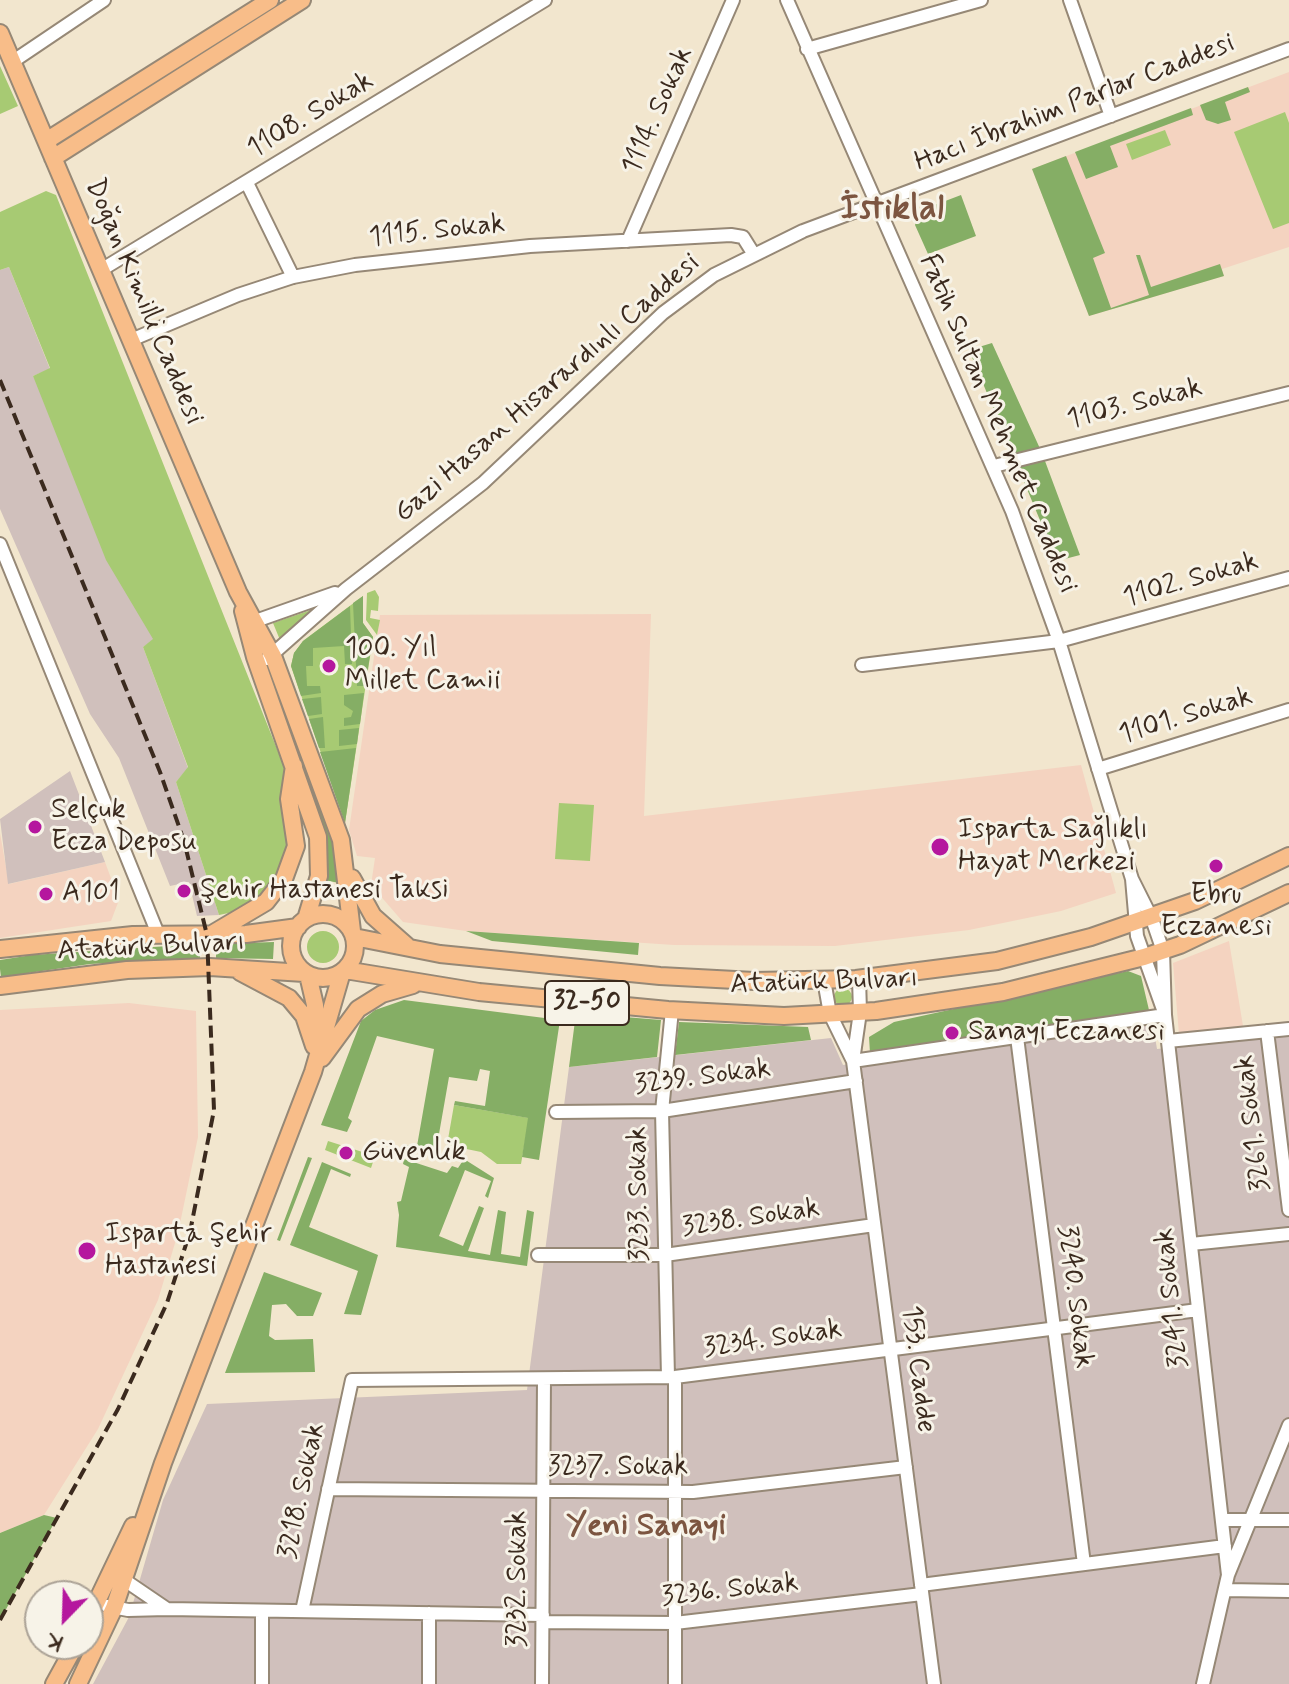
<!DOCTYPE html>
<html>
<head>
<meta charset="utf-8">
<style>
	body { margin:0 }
	#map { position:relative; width:1289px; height:1684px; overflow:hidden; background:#f2e6ce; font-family:Mynerve,sans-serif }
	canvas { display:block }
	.north { position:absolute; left:24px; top:1580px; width:80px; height:80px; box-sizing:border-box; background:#f7f3e8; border:2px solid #aca397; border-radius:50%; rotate:203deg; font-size:22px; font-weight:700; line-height:32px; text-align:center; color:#3b2a1e }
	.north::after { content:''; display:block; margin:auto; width:28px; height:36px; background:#b5179e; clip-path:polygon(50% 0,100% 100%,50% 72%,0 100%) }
</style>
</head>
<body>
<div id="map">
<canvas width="1289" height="1684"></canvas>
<div class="north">K</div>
</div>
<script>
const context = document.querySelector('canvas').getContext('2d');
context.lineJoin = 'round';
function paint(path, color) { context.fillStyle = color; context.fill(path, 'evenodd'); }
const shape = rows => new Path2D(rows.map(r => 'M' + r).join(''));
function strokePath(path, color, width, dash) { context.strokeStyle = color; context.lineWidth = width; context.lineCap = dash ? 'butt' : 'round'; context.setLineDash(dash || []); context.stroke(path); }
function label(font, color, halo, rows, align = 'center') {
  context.font = font + ' Mynerve,sans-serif'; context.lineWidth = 6; context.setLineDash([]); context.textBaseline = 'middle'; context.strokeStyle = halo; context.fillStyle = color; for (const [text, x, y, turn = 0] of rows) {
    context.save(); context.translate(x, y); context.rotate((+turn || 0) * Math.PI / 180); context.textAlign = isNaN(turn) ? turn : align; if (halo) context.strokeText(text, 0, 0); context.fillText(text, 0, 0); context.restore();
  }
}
paint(shape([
	[1289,72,1289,247,1222,269,1224,276,1089,316,1032,169],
	[651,614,644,816,1081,765,1116,893,1061,911,969,930,835,946,674,945,466,931,403,922,371,885,375,858,357,856,349,830,380,615],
	[0,833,9,884,105,862,119,900,111,921,0,938],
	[1229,941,1243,1026,1179,1034,1173,963],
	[129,1003,196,1011,198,1137,178,1233,158,1300,98,1429,44,1515,0,1533,0,1010]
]), '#f4d3c0');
paint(shape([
	[9,267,50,369,33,376,181,623,143,647,188,768,176,782,219,915,197,916,189,882,170,886,119,758,90,714,0,509,0,270],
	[70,771,105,862,8,884,0,819],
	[1153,1025,1157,1049,1289,1035,1289,1684,93,1684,129,1617,163,1500,207,1404,527,1390,569,1067,831,1038,843,1065]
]), '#d0c0bc');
paint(shape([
	[0,66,18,106,0,114],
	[1285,112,1289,123,1289,223,1273,229,1234,132],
	[1165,130,1171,145,1132,160,1126,144],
	[46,191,56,195,285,769,283,793,292,848,270,893,238,911,219,915,176,782,188,767,143,647,153,639,106,560,33,376,50,368,9,267,0,270,0,212],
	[375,590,379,597,378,611,371,610,370,618,380,620,377,635,366,620,367,593],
	[363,596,363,623,373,637,345,823,291,666,294,653,303,641],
	[320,607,280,640,273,623],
	[559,803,594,805,590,861,555,859],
	'307 947a16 16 0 1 1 32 0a16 16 0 1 1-32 0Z',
	'834 997a9 9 0 1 1 18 0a9 9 0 1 1-18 0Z',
	[454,1105,529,1118,521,1164,497,1164,481,1152,447,1145],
	[328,1141,375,1156,371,1168,325,1150]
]), '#a7ca73');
paint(shape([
	[1248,87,1250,92,1225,102,1231,120,1218,124,1206,120,1200,105],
	[1191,108,1193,115,1110,146,1118,167,1086,179,1075,152],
	[1066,156,1105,253,1093,258,1111,308,1149,295,1136,255,1140,255,1151,287,1220,264,1224,276,1089,316,1032,169],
	[961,195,976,236,928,254,915,225,919,211],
	[992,343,1042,453,1080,555,1057,561,969,350],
	[363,596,363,623,373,637,365,686,357,686,353,603],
	[350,606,352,664,345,664,344,646,313,648,313,666,306,666,307,686,320,686,321,693,301,696,291,666,294,653,303,641],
	[269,666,336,841,339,883,324,880,265,667],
	[364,693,360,724,344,726,344,718,351,717,353,711,344,705,344,695],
	[321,697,322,714,308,716,302,699],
	[323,717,325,748,319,748,309,719],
	[359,728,357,744,339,746,339,730],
	[356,748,345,823,320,752],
	[466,931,639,943,638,955,492,941],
	[274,942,273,959,216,958,216,944],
	[199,944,200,958,90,964,1,977,0,969,0,960,32,955],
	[1128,971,1141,976,1149,1010,870,1053,869,1037,894,1022],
	[404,1000,560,1020,539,1160,522,1157,528,1118,454,1105,455,1101,485,1106,490,1071,480,1069,477,1081,449,1077,436,1151,429,1154,404,1150,405,1145,417,1146,434,1049,377,1036,348,1118,352,1121,347,1132,321,1125,361,1021,375,1010],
	[576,1013,661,1020,657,1057,569,1067],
	[679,1022,808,1027,811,1040,675,1055],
	[308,1157,312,1158,280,1241,277,1240],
	[404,1159,447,1173,452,1166,458,1168,464,1159,494,1178,488,1198,485,1196,491,1181,465,1170,439,1236,463,1246,479,1206,484,1208,468,1251,490,1255,498,1210,506,1212,501,1254,520,1257,527,1210,534,1212,527,1266,396,1247,399,1215,397,1202,401,1201,409,1167,403,1164],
	[322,1162,351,1174,350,1177,331,1169,309,1227,378,1255,361,1315,344,1314,358,1271,290,1245],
	[264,1272,322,1293,313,1316,297,1316,286,1304,272,1305,269,1336,275,1340,313,1339,315,1372,225,1373],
	[44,1515,57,1518,0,1620,0,1533]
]), '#85ae65');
const minor = shape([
	[787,0,1012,511,1059,641,1132,879],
	[1070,0,1111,116],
	[807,49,981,0],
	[12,62,104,0],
	[247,183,293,277],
	[628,241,733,0],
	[101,270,545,0],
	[131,340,238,295,293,277,355,265,530,246,731,235,743,237,753,253],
	[994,466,1289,393],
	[0,544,158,934],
	[247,624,335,593],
	[267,659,346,589,483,483,663,313,714,275,803,231,1289,49],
	[862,665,1059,641,1289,578],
	[1098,769,1289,710],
	[1132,879,1152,919,1163,951,1165,1015,1137,936,1132,879],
	[824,980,830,1014,853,1061,860,1012,859,978],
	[1267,1031,1289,1210],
	[1017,1037,1084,1564],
	[1168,1041,1289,1029],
	[556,1112,662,1111,856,1081],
	[1191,1244,1289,1234],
	[538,1255,665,1255,874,1225],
	[668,1377,662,1111,672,1010],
	[675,1377,675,1684],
	[328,1489,693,1492,906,1467],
	[1222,1520,1289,1520],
	[921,1585,1225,1546],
	[1225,1590,1289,1591],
	[107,1606,128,1610,167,1609,120,1577],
	[167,1609,543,1615],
	[302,1611,352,1380,675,1377,1198,1310],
	[543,1622,675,1623,922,1594],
	[262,1684,262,1611],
	[429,1684,429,1613],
	[542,1684,544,1379],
	[934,1684,853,1061,1165,1015,1228,1575],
	[1203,1684,1228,1575,1289,1425]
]);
const major = shape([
	[0,33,238,592,273,656,341,840,352,931],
	[46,141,270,0],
	[53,158,302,0],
	[243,611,255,657,318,837,319,876,306,919],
	[352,878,373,916,407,946],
	'291 946a32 32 0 1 1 64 0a32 32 0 1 1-64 0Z',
	[212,934,266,902,284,879,296,846,289,799,294,766],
	[354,937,440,954,660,976,754,981,856,979,997,961,1091,937,1195,901,1289,856],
	[0,949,133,935,246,934,298,927],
	[345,970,479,992,668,1010,784,1016,876,1011,1003,992,1144,957,1180,945,1289,893],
	[240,972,289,998,304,1016,314,1046],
	[308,975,315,1005,315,1035],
	[0,986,127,970,210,967,304,973],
	[322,1058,358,1009,382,994,413,985],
	[88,1620,133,1526],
	[54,1684,76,1644],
	[78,1684,114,1608,163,1463,313,1072,342,972]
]);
strokePath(minor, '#968876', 16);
strokePath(major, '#968876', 20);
strokePath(minor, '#fff', 12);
strokePath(major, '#f8bd89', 16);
strokePath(shape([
	[0,380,160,772,184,841,207,935,214,1110,190,1232,167,1303,118,1409,0,1620]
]), '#3b2a1e', 4, [12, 6]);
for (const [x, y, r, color] of [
	[329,666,8,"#b5179e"],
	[35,827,8,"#b5179e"],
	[940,847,10,"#b5179e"],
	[1216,866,8,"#b5179e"],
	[184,891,8,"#b5179e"],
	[46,894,8,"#b5179e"],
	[952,1033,8,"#b5179e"],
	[346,1153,8,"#b5179e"],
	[87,1251,10,"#b5179e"]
]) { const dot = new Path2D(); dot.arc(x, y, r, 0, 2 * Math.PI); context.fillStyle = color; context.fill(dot); strokePath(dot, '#f7f3e8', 3); }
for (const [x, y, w] of [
	[587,1003,84]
]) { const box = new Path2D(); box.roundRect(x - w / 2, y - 22, w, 44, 6); context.fillStyle = '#f7f3e8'; context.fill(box); strokePath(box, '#3b2a1e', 2); }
label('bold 26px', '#3b2a1e', null, [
	["32-50",587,1003]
]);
label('28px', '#3b2a1e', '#f7f3e8', [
	["Hacı İbrahim Parlar Caddesi",1075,104,-21],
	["1114. Sokak",659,111,-66],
	["1108. Sokak",311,116,-31],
	["1115. Sokak",437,232,-6],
	["Doğan Kimilli Caddesi",143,302,67],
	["Gazi Hasan Hisarardınlı Caddesi",548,389,-41],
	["1103. Sokak",1135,405,-14],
	["Fatih Sultan Mehmet Caddesi",997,424,67],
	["1102. Sokak",1191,581,-16],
	["1101. Sokak",1186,717,-17],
	["Atatürk Bulvarı",151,948,-3],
	["Atatürk Bulvarı",824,983,-2],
	["3239. Sokak",703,1078,-7],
	["3261. Sokak",1254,1123,-97],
	["3233. Sokak",640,1194,-91],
	["3238. Sokak",751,1219,-8],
	["3240. Sokak",1074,1297,83],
	["3241. Sokak",1173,1298,-96],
	["3234. Sokak",773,1340,-8],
	["153. Cadde",917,1369,83],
	["3237. Sokak",618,1468],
	["3218. Sokak",303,1491,-78],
	["3232. Sokak",519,1579,-90],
	["3236. Sokak",730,1591,-6]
]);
label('28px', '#3b2a1e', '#f7f3e8', [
	["100. Yıl",345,650],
	["Millet Camii",345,682],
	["Selçuk",51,811],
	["Ecza Deposu",51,843],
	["Isparta Sağlıklı",958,831],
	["Hayat Merkezi",958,863],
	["Şehir Hastanesi Taksi",200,891],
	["A101",62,894],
	["Ebru",1216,896,"center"],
	["Eczanesi",1216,928,"center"],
	["Sanayi Eczanesi",968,1033],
	["Güvenlik",362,1153],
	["Isparta Şehir",105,1235],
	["Hastanesi",105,1267]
], 'left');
label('bold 32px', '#7c5540', '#f7f3e8', [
	["Yeni Sanayi",646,1527]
]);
label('bold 36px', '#7c5540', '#f7f3e8', [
	["İstiklal",892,210]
]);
</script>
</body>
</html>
